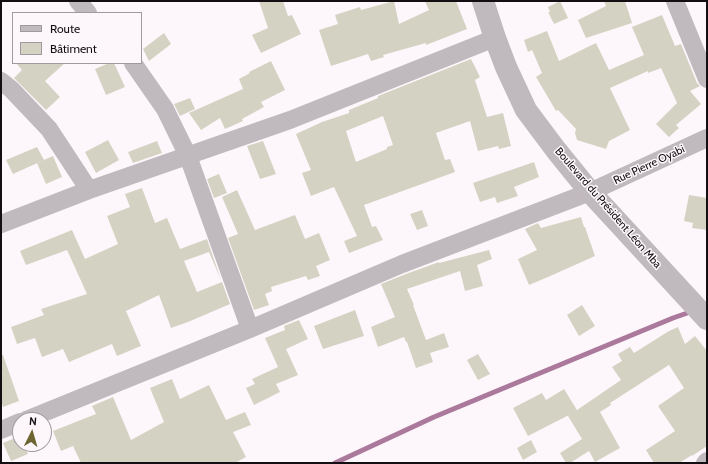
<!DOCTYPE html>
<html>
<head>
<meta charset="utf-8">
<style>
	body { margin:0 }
	#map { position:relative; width:708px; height:464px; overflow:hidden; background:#fdf7fb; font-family:Cabin,sans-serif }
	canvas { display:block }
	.frame { position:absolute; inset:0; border:2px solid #120e11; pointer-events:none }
	.legend { position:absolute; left:12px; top:12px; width:130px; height:52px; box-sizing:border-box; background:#fdf7fb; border:1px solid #9f9a9d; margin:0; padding:5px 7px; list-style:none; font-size:12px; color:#120e11 }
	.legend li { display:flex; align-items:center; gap:8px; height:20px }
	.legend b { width:20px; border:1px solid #9f9a9d }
	.north { position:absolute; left:12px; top:412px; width:40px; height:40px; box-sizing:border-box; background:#fdf7fb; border:1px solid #9f9a9d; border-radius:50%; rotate:5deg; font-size:11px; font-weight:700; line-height:16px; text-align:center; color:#120e11 }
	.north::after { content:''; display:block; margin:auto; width:14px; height:18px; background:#6c6531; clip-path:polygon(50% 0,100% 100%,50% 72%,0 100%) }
</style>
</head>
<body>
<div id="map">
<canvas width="708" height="464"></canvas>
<div class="frame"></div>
<ul class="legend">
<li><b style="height:5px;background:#c0b9be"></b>Route</li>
<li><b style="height:11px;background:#d4d3c3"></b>Bâtiment</li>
</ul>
<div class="north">N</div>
</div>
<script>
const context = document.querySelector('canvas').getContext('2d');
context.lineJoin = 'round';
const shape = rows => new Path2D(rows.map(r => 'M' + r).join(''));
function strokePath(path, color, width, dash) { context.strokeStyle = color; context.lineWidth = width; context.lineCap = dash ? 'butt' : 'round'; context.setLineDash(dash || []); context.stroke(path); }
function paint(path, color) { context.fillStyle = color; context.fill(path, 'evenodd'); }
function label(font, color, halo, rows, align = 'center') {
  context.font = font + ' Cabin,sans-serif'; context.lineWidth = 3; context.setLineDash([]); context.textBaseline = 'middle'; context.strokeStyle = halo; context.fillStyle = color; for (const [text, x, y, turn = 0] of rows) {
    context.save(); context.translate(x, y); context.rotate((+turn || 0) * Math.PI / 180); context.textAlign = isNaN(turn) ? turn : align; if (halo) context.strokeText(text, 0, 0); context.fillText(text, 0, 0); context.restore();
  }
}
strokePath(shape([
	[335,463,434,417,673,318,693,311]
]), '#ab799c', 5);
paint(shape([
	[259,1,283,1,288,16,292,15,301,34,261,53,252,35,268,28],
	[394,1,399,24,429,10,425,1,456,1,467,29,426,45,426,43,383,55,384,57,371,61,368,54,331,66,319,30,338,24,335,15,360,7,361,10],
	[560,1,568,18,554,24,548,12,550,12,548,7],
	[604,1,625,1,632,23,586,38,578,20,606,6],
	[662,15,675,46,681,44,697,83,700,86,690,91,701,104,676,125,679,128,669,137,656,124,677,103,661,68,648,73,648,71,610,88,630,130,609,141,606,149,577,140,575,133,576,129,558,110,556,111,536,77,542,73,532,50,528,52,524,40,547,31,559,61,596,43,609,70,644,55,632,27],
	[164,33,171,44,149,61,143,49],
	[471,59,480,77,475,80,487,117,503,113,511,146,499,149,498,146,478,151,470,121,436,133,445,160,450,159,455,172,364,205,372,227,376,226,383,240,349,253,344,241,357,236,334,187,311,196,302,173,311,170,296,134,322,122,349,113,349,110,378,98,378,96],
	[383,116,393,145,387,147,387,149,356,162,346,131],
	[271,61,285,90,261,102,264,107,242,119,243,121,225,129,220,118,201,130,189,113,243,89,239,79,250,73,249,72],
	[16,63,65,63,45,81,60,97,46,110,14,78,22,70],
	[109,63,114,63,125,87,106,95,95,69],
	[190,98,195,109,180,116,174,104],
	[108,140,119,160,96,173,85,152],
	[157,141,162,153,133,163,128,152],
	[263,141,276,174,260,179,247,146],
	[37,147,44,160,13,174,6,160],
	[53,156,62,177,46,184,37,163],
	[534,162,539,177,514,187,518,196,497,203,495,197,480,202,473,183],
	[219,174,227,193,214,198,207,179],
	[142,188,155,223,167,218,180,249,207,239,221,280,209,252,184,261,197,292,222,282,230,304,188,322,171,328,159,295,126,311,141,346,117,356,112,344,69,362,63,349,42,357,35,338,17,344,11,327,44,315,41,309,87,294,67,250,26,265,20,251,72,230,85,259,118,244,107,216,130,207,125,194],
	[237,190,255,230,295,215,305,239,319,233,330,260,316,266,320,276,308,280,306,276,271,287,272,291,265,294,269,305,254,310,228,238,238,234,222,197],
	[689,195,707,198,707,230,692,228,693,223,684,221],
	[422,210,428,226,417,230,410,214],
	[581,217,584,227,585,227,595,256,548,277,529,285,518,259,537,250,525,229,538,223,541,228],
	[489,250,492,259,477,265,483,286,465,291,460,271,407,289,414,305,413,305,426,340,444,333,449,347,430,353,433,362,416,368,407,342,406,342,404,337,378,347,371,327,395,317,381,284,406,274,439,262,439,263],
	[582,305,595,326,579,336,567,315],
	[355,310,364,336,323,349,314,326],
	[299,320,308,339,286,349,298,375,276,384,280,392,254,405,246,388,255,384,252,379,278,367,265,338,285,330,284,326],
	[678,327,685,344,695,336,707,351,707,446,692,456,692,455,679,463,654,463,646,450,675,431,658,406,684,388,669,365,610,403,611,405,600,412,620,448,595,462,589,451,570,463,566,463,560,453,582,439,568,416,569,415,528,436,513,408,542,393,546,400,564,389,577,410,621,380,612,367,622,361,618,354,630,347,634,353,669,331],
	[478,354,490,374,478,380,467,360],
	[1,355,3,355,19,401,3,407,1,400],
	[172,379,180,399,209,385,226,420,245,412,251,425,233,432,246,457,235,463,81,463,73,446,61,451,53,431,96,414,92,406,113,397,131,440,164,422,150,388],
	[20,436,20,444,24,444,28,454,11,461,3,443],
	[531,440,537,452,523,460,517,448]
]), '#d4d3c3');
strokePath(shape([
	[78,1,88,13],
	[675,1,707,79],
	[133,63,165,109,188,156,250,329],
	[1,81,11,89,49,129,89,190],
	[1,224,89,190,290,120,495,38],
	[26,420,250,329,402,264,590,192,707,138],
	[1,430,20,422],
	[705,463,707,461]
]), '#c0b9be', 18);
strokePath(shape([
	[483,1,495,38,506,67,526,110,556,150,590,192,707,319]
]), '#c0b9be', 22);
label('11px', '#120e11', '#fdf7fb', [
	["Rue Pierre Oyabi",649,165,-25],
	["Boulevard du Président Léon Mba",608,208,49]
]);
</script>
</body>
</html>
